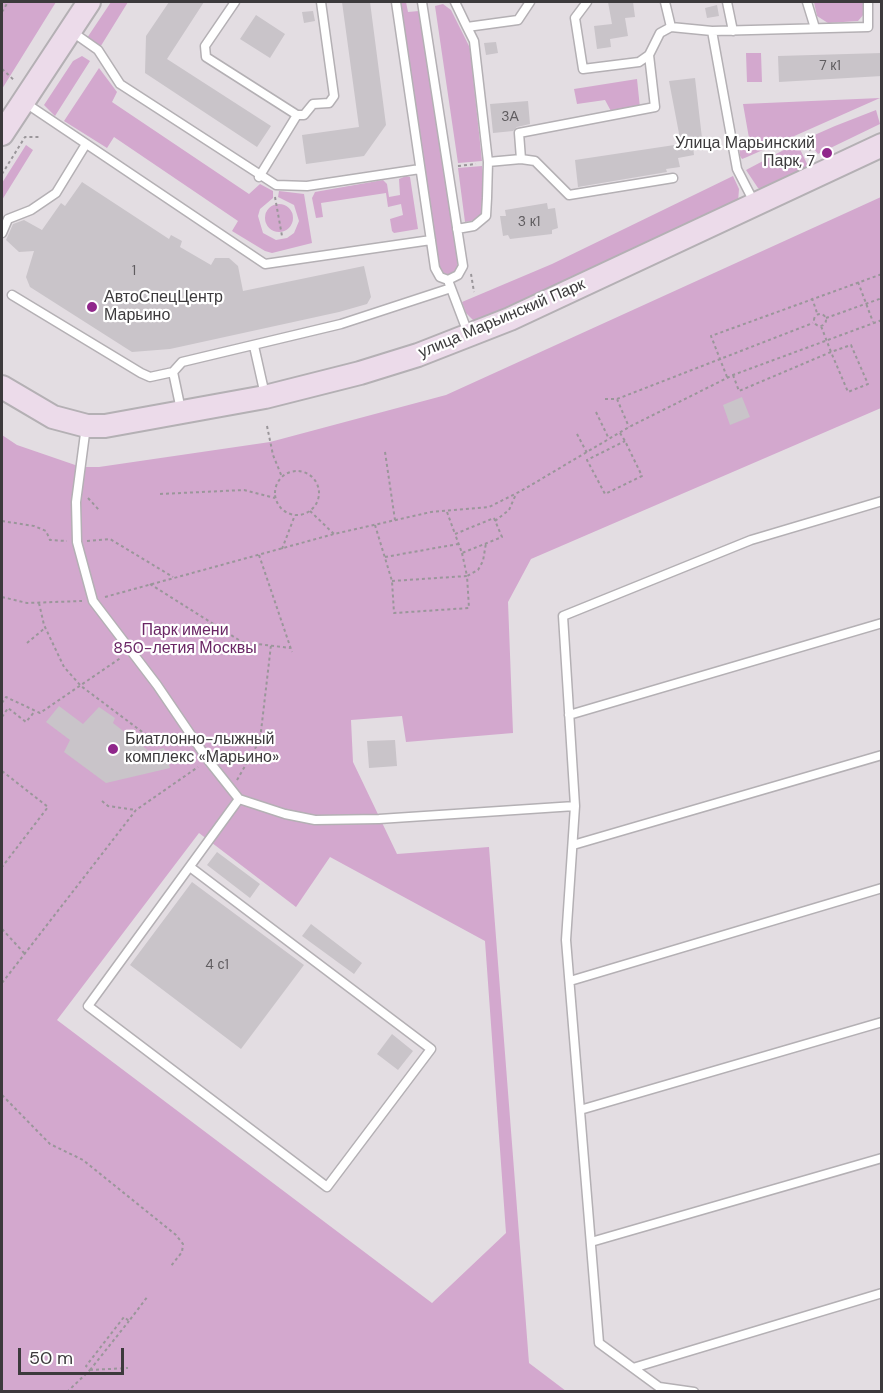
<!DOCTYPE html>
<html>
<head>
<meta charset="utf-8">
<style>
	body { margin:0 }
	#map { position:relative; width:883px; height:1393px; overflow:hidden; background:#e3dde2; font-family:"DM Sans",sans-serif }
	canvas { display:block }
	.frame { position:absolute; inset:0; border:3px solid #3c3a3c; pointer-events:none }
	.scale { position:absolute; left:18px; top:1348px; width:106px; height:27px; box-sizing:border-box; border:3px solid #3c3a3c; border-top:0; padding-left:8px; font-size:18px; line-height:21px; white-space:nowrap; color:#3c3a3c; -webkit-text-stroke:4px #fff; paint-order:stroke }
</style>
</head>
<body>
<div id="map">
<canvas width="883" height="1393"></canvas>
<div class="frame"></div>
<div class="scale">50 m</div>
</div>
<script>
const context = document.querySelector('canvas').getContext('2d');
context.lineJoin = 'round';
function paint(path, color) { context.fillStyle = color; context.fill(path, 'evenodd'); }
const shape = rows => new Path2D(rows.map(r => 'M' + r).join(''));
function strokePath(path, color, width, dash) { context.strokeStyle = color; context.lineWidth = width; context.lineCap = dash ? 'butt' : 'round'; context.setLineDash(dash || []); context.stroke(path); }
function label(font, color, halo, rows, align = 'center') {
  context.font = font + ' "DM Sans",sans-serif'; context.lineWidth = 4.5; context.setLineDash([]); context.textBaseline = 'middle'; context.strokeStyle = halo; context.fillStyle = color; for (const [text, x, y, turn = 0] of rows) {
    context.save(); context.translate(x, y); context.rotate((+turn || 0) * Math.PI / 180); context.textAlign = isNaN(turn) ? turn : align; if (halo) context.strokeText(text, 0, 0); context.fillText(text, 0, 0); context.restore();
  }
}
paint(shape([
	[2,2,56,2,2,89],
	[111,2,128,2,99,49,87,38],
	[399,2,406,2,408,12,419,11,458,262,455,274,450,275,441,272,438,262],
	[814,2,864,2,864,14,858,21,828,23,817,16],
	[443,4,451,10,470,48,482,161,458,163,435,6],
	[746,53,761,53,762,82,747,82],
	[82,56,90,61,55,116,44,105,73,61],
	[99,68,117,92,112,102,249,194,260,184,273,191,273,198,260,209,258,216,263,233,276,240,287,238,294,233,299,221,294,205,278,197,279,191,304,194,312,243,272,253,265,251,232,231,238,221,114,137,107,148,64,121],
	[637,79,640,108,612,113,605,100,577,104,574,89],
	[880,98,747,157,742,159,740,156,739,140,749,138,743,104],
	[876,110,880,124,818,154,808,141,810,137,835,126],
	[797,143,809,168,763,190,758,188,746,170],
	[26,145,33,150,2,200,2,183],
	[482,166,485,188,482,214,476,220,465,222,458,168],
	[406,176,410,177,418,229,394,233,392,231,390,219,403,215,401,204,388,207,386,193,321,203,323,217,316,218,312,198,315,192,383,180,387,184,389,197,400,195,399,179],
	[733,176,739,189,738,202,480,321,473,320,466,313,462,302,552,264],
	[881,197,881,408,531,559,508,602,513,733,406,742,402,716,351,720,353,762,397,854,489,847,529,1363,566,1391,2,1391,2,435,17,445,81,467,99,467,270,442,446,395],
	[199,833,296,907,330,857,485,941,506,1233,432,1303,57,1020],
	'265 218a14 14 0 1 1 28 0a14 14 0 1 1-28 0Z'
]), '#d3a8ce');
paint(shape([
	[169,2,204,2,167,59,271,126,257,147,145,73,146,36],
	[342,2,370,2,386,125,364,156,306,164,302,135,359,127],
	[608,2,633,2,635,17,625,18,628,36,610,39,611,47,597,49,594,26,612,24],
	[717,5,719,16,707,18,705,8],
	[313,11,315,21,304,23,302,12],
	[256,15,285,34,270,58,240,39],
	[496,42,498,53,486,55,484,43],
	[882,53,882,76,779,82,778,56],
	[695,78,702,138,692,139,694,155,678,158,680,167,666,169,667,172,578,187,575,160,681,144,669,81],
	[528,101,530,124,517,127,513,131,493,133,490,104],
	[82,182,169,239,171,235,182,241,180,247,211,265,215,258,229,258,238,266,243,291,364,266,371,297,367,304,339,312,170,349,132,352,30,287,26,277,34,251,19,252,6,240,13,224,24,220,42,230,61,203,65,206],
	[547,203,548,209,555,208,558,228,552,230,552,234,510,239,508,235,503,236,500,216,506,216,505,210],
	[742,397,750,417,730,425,723,405],
	[59,706,83,724,99,707,115,718,113,723,150,752,164,748,170,768,106,783,64,752,70,740,46,722],
	[395,740,397,766,369,768,367,741],
	[217,852,260,884,250,898,207,865],
	[192,882,304,965,241,1049,130,965],
	[311,924,362,963,354,974,302,936],
	[392,1034,413,1051,398,1070,377,1054]
]), '#c9c4c9');
const lane = shape([
	[235,2,205,46,206,57,297,115,259,177],
	[396,2,435,268,440,277,448,280,458,275,463,266,422,2],
	[455,2,467,27,518,20,530,2],
	[587,2,575,18,583,69,639,62,649,55,660,33,671,27,712,31,868,27,868,2],
	[665,2,671,27],
	[727,2,733,31],
	[807,2,815,28],
	[71,31,98,50,120,84,276,185,307,186,420,169],
	[712,31,737,169,755,204],
	[24,102,265,264,431,240],
	[297,115,304,115,313,104,329,103,334,96,321,2],
	[521,159,519,133,655,107,649,55],
	[488,162,521,159,535,161,569,195,673,178],
	[457,229,474,226,486,216,487,198,488,162,474,41,467,27],
	[2,233,8,219,31,210,56,193,86,144],
	[449,283,468,333],
	[12,295,141,373,150,377,173,372],
	[254,346,265,395],
	[181,410,173,372,182,362,341,324,451,288],
	[86,426,76,502,77,542,93,601,157,685,208,760,239,799,285,814,315,820,379,819,575,806],
	[569,715,882,623],
	[573,845,882,755],
	[190,867,431,1049,327,1187,88,1006,239,799],
	[570,981,882,888],
	[580,1110,882,1022],
	[591,1242,882,1158],
	[633,1368,882,1293],
	[694,1392,659,1387,599,1343,566,940,575,806,563,616,751,540,882,501]
]);
const secondary = shape([
	[2,134,89,2],
	[2,387,53,417,87,426,105,426,265,397,360,373,418,355,510,319,882,145]
]);
strokePath(lane, '#b4b0b4', 11);
strokePath(secondary, '#b4b0b4', 26);
strokePath(shape([
	[2,12,8,2],
	[2,69,15,81],
	[804,137,814,158],
	[458,166,476,164],
	[2,174,25,137,41,137],
	[275,197,282,236],
	[471,274,474,292],
	[858,282,873,322],
	[812,298,817,313],
	'814 320a6 6 0 1 1 12 0a6 6 0 1 1-12 0Z',
	[826,318,882,298],
	[733,375,739,391,831,352,851,345,868,384,848,392,831,352,821,326],
	[727,377,711,336,882,274],
	[605,399,617,399,813,323],
	[617,399,629,427],
	[596,412,609,439],
	[267,426,273,455,282,477],
	[620,433,625,441,642,476,605,494,587,460,625,441],
	[577,434,587,453],
	[385,452,395,520],
	'275 493a22 22 0 1 1 44 0a22 22 0 1 1-44 0Z',
	[160,494,244,490,275,498],
	[88,498,99,510],
	[310,511,334,534],
	[447,512,455,534],
	[494,518,502,537,462,553,455,534,494,518],
	[2,521,34,526,46,531,50,540,67,541],
	[495,521,509,510,516,494],
	[375,525,392,581,394,613,469,608,467,576,392,581],
	[87,541,110,539,173,577],
	[282,549,295,515],
	[462,553,467,576,478,570,483,561,486,543],
	[259,555,292,652],
	[385,557,458,544],
	[150,584,242,642,290,648],
	[2,597,27,603,82,601],
	[105,597,334,534,431,512,489,507,521,491,629,427,733,375,882,320],
	[39,603,44,625,64,667,81,686,157,743,179,736],
	[27,643,45,628],
	[2,703,6,697,40,713,122,657],
	[2,717,8,708,26,722,35,711],
	[2,771,48,807,2,867],
	[237,780,260,740,271,645],
	[102,801,108,806,136,810],
	[2,929,25,954],
	[2,983,136,810,198,767],
	[2,1095,50,1144,83,1160,176,1235,183,1244,182,1252,171,1266],
	[90,1370,129,1321],
	[90,1370,128,1368],
	[67,1392,90,1370,86,1366,124,1317,129,1321,148,1296]
]), '#9a969a', 2, [3, 3]);
strokePath(lane, '#fff', 8);
strokePath(secondary, '#ecdbea', 22);
for (const [x, y, r, color] of [
	[827,153,6,"#90278b"],
	[92,307,6,"#90278b"],
	[113,749,6,"#90278b"]
]) { const dot = new Path2D(); dot.arc(x, y, r, 0, 2 * Math.PI); context.fillStyle = color; context.fill(dot); strokePath(dot, '#fff', 2); }
label('14px', '#5f5c5f', null, [
	["7 к1",830,66],
	["3А",510,117],
	["3 к1",529,222],
	["1",134,271],
	["4 с1",217,965]
]);
label('16px', '#3c3a3c', '#fff', [
	["Улица Марьинский",815,144,"right"],
	["Парк, 7",815,162,"right"],
	["АвтоСпецЦентр",104,298],
	["Марьино",104,316],
	["Биатлонно-лыжный",125,740],
	["комплекс «Марьино»",125,758]
], 'left');
label('16px', '#3c3a3c', '#fff', [
	["улица Марьинский Парк",502,319,-23]
]);
label('16px', '#6a2665', '#fff', [
	["Парк имени",185,631],
	["850-летия Москвы",185,649]
]);
</script>
</body>
</html>
